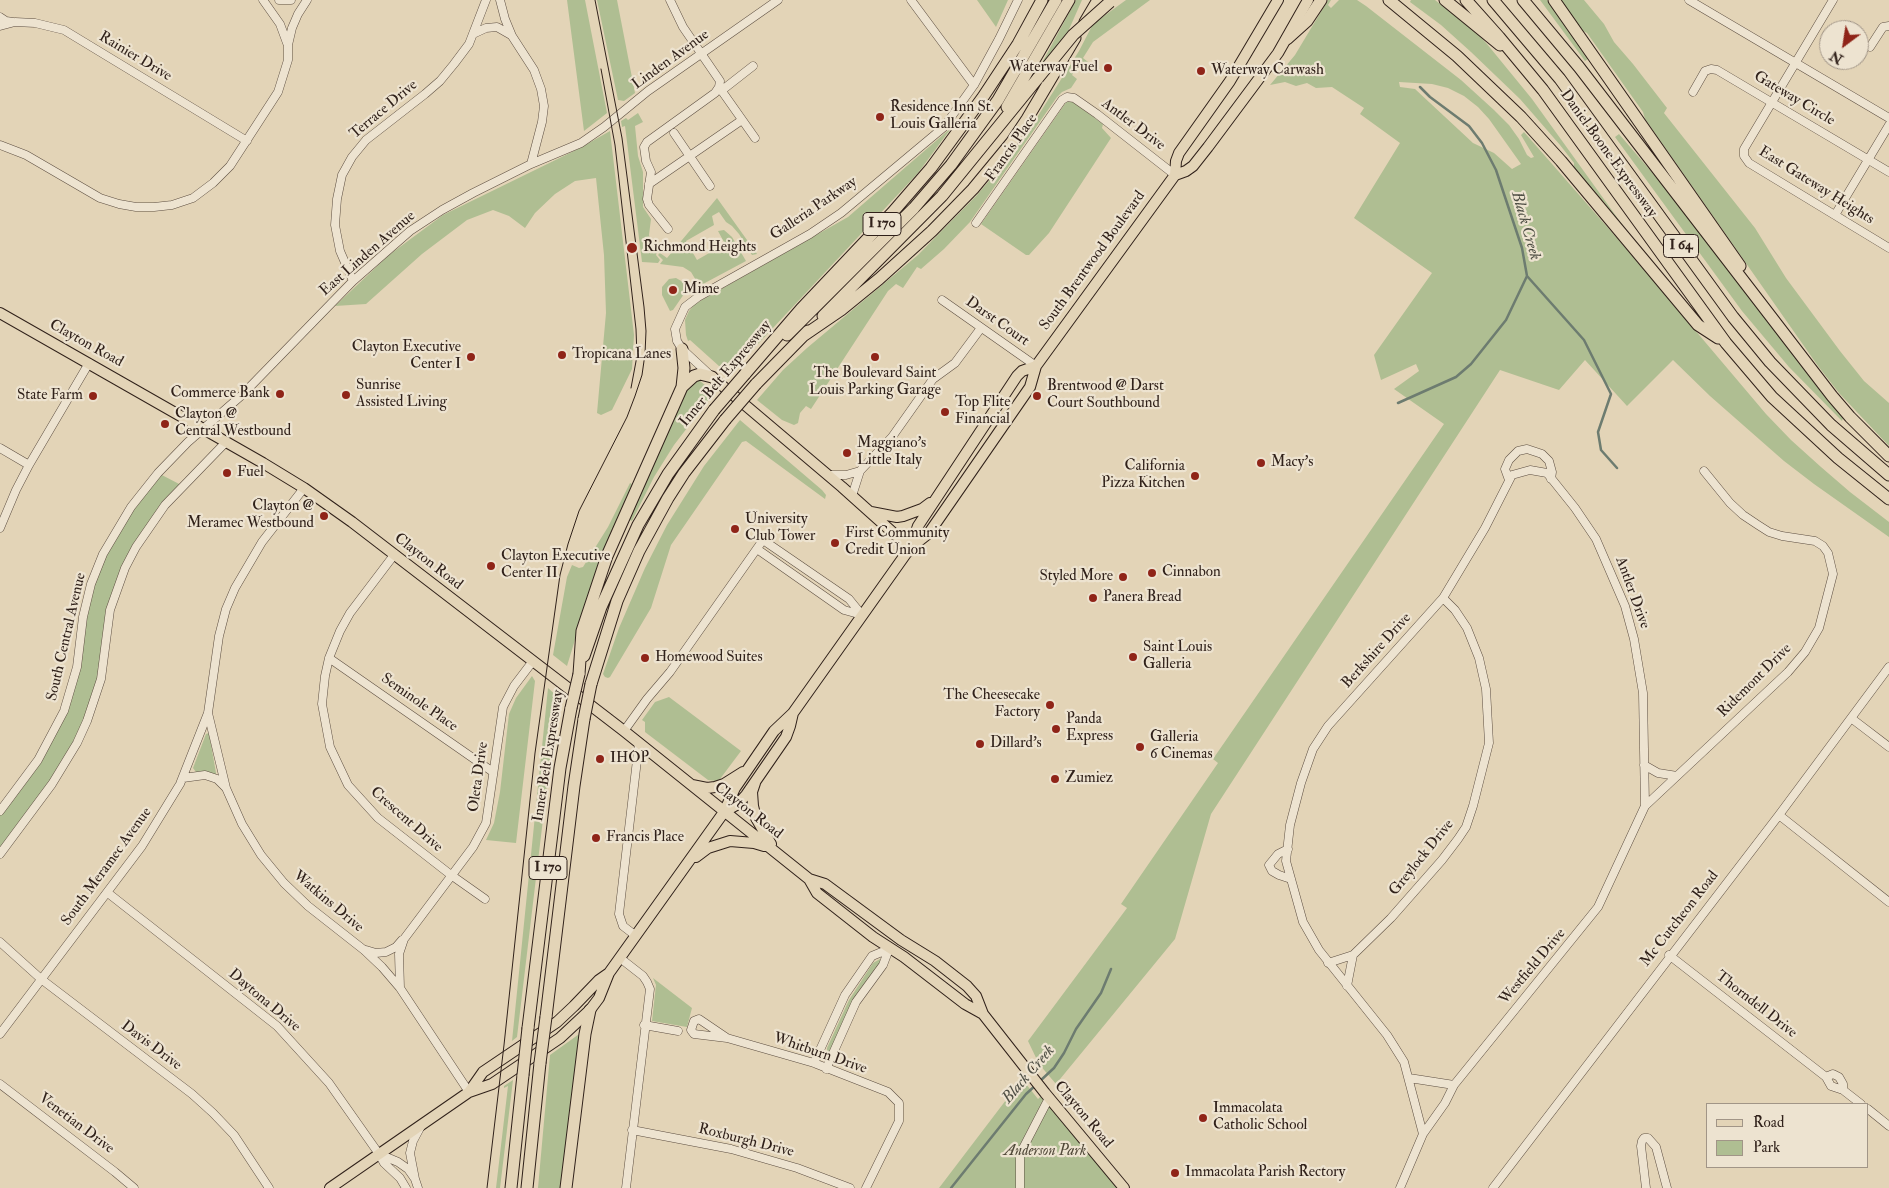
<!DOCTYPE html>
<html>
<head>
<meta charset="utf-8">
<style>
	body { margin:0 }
	#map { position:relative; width:1889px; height:1188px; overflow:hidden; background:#e3d4b7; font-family:"IM FELL Double Pica",serif }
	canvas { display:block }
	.legend { position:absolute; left:1706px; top:1103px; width:162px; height:65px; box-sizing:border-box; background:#ede3d0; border:1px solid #a19587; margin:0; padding:6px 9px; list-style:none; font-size:15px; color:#30211a }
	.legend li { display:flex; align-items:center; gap:10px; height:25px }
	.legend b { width:25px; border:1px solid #a19587 }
	.north { position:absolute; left:1819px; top:20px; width:50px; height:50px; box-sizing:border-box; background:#ede3d0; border:1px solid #a19587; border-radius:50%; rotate:211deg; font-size:14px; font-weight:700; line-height:20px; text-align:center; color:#30211a }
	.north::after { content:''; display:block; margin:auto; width:18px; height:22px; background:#8f2418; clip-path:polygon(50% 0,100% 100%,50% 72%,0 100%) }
</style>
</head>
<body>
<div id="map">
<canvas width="1889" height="1188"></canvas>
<ul class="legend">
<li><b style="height:6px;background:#e3d4b7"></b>Road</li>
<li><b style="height:14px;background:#afbe92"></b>Park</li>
</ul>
<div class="north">N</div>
</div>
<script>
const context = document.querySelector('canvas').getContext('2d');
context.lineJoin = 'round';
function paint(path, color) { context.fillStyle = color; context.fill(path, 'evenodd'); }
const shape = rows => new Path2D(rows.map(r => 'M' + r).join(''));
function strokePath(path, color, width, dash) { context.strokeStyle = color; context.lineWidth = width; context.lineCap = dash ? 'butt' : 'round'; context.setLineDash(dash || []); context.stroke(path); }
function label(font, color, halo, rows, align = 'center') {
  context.font = font + ' "IM FELL Double Pica",serif'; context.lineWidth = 4.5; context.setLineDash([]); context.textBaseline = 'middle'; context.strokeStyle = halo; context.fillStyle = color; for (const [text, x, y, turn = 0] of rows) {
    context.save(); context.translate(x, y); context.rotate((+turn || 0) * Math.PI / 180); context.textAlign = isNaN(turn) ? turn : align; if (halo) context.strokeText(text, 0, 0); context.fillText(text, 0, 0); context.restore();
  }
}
paint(shape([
	[567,0,585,0,607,113,584,131],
	[597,0,617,0,635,93,624,101,618,100],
	[977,0,1008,0,996,27],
	[1076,0,1082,0,1067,34,1037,72],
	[1126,0,1150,0,1093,42,1083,58,1088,62,1087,64,1081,61,1072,75,1077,79,1071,88,1062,92,1057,97,970,222,944,249,921,269,917,267,903,288,896,284,888,291,811,409,806,406,800,413,798,423,794,425,782,420,757,400,783,370,807,348,918,255,977,195,1009,157,1029,130,1079,51,1093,24],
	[1328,0,1331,0,1328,5,1331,8,1339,0,1357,0,1366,6,1461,80,1494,110,1509,125,1519,139,1527,155,1531,158,1534,157,1521,135,1524,132,1623,245,1766,414,1791,440,1821,467,1850,492,1889,522,1889,537,1814,484,1784,461,1710,396,1673,360,1627,406,1585,360,1559,390,1500,370,1211,814,1175,939,1056,1084,1039,1064,1028,1041,1127,908,1121,904,1218,763,1213,759,1444,424,1394,389,1419,371,1416,364,1381,380,1374,355,1432,273,1354,218,1400,143,1360,114,1364,108,1332,87,1316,88,1307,83,1296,86,1285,82,1270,85,1295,55],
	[1399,82,1432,84,1448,88,1464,96,1478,107,1489,119,1521,164,1512,169,1494,153,1473,143,1415,89,1400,87],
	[1411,0,1435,0,1476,32,1487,44,1532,99,1634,241,1574,167,1574,163,1560,145,1520,99,1471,52,1441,25,1410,2],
	[1540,0,1547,0,1588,59,1585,61],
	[1560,0,1584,0,1604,24,1614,42,1633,64,1667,108,1664,113,1755,228,1786,278,1840,351,1864,381,1889,403,1889,446,1839,393,1818,366,1645,119,1643,112,1587,33,1581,30],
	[1067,101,1073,102,1103,124,1102,128,1111,138,1049,233,1029,255,1026,255,981,224],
	[638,113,643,122,635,126,638,156,643,172,643,207,651,219,649,235,651,242,658,249,656,255,660,260,658,263,642,262,625,126,622,127,621,121,626,118,628,120],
	[952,127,918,173,729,375,690,340,688,341,686,335,685,320,689,311,695,304,848,217],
	[610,131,634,335,632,369,612,410,601,415,597,413,606,313,604,255,596,178,575,181,555,194,535,213,525,228,509,216,493,210,467,220,422,254,366,304,335,306,389,255,443,215,580,148],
	[1619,134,1668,191,1822,393,1843,418,1842,421,1789,367,1742,311,1615,137],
	[717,198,757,254,752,255,739,234,732,226,726,222,719,212,712,216,714,225,686,241,697,260,725,244,718,231,724,230,732,237,746,261,703,284,697,282,691,272,683,267,660,264,663,260,658,255,660,253,667,258],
	[676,278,683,282,684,294,673,310,670,311,662,295,662,287,669,279],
	[699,380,714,393,674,445,654,477,632,521,628,519,688,387,691,382],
	[740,420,822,490,826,495,825,499,746,441,742,442,671,545,651,608,610,677,608,678,605,677,603,674,619,628,645,568,667,525,704,466],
	[158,473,183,486,150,524,117,590,105,657,77,743,0,854,0,811,38,760,71,689,83,617,103,554],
	[630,483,632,484,598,564,567,666,553,655,567,577,572,565,579,568,583,567,608,527],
	[532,676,535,681,516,843,486,840,494,823,500,792,509,714,516,698],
	[548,688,559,698,554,727,517,1037,512,1041],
	[669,697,741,751,720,779,716,781,708,780,645,732,645,722,642,720,655,702],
	[209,733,216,773,216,774,196,772,193,768,206,734],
	[880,959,882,962,830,1053,827,1052,827,1048,849,1000,873,963],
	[653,978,692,1008,687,1027,652,1021,656,985],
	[582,1032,563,1188,538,1188,550,1055],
	[1022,1079,1038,1099,1045,1092,1124,1188,939,1188],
	[513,1080,500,1188,496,1188,508,1086,504,1088,504,1086]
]), '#afbe92');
strokePath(shape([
	[1527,276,1584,340,1611,394,1598,432,1601,450,1617,468],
	[1398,403,1456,377,1471,364,1506,320,1527,276,1522,248,1496,170,1482,143,1469,126,1430,97,1420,87],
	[1040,1081,1054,1068,1064,1053,1076,1029,1101,993,1111,969],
	[951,1188,1026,1094,1036,1085]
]), '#6d7c70', 2.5);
const minor = shape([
	[263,0,280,24,287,43],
	[279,0,291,0],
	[500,0,505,19,512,36,534,70,541,89,544,106,542,122,531,164],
	[911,0,974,85],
	[1689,0,1889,118],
	[1833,0,1744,149,1744,156,1749,163,1889,248],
	[0,17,6,21,13,22],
	[0,26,15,22,35,23,64,30,247,141],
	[473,34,486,28,497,27,511,35],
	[1870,47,1883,27,1889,26],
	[719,87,755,138],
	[721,91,753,66],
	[1693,92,1705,71,1711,69,1717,70,1889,172],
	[674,133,710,186],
	[0,145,26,155,100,198,119,204,136,207,154,207,172,205,193,198,213,183,230,166,278,92,288,60,288,45,292,28,298,14,307,0],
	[649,184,742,120],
	[1835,215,1889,125],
	[976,223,1062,100,1067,97,1074,98,1097,114,1175,175],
	[668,229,649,205,647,199,651,172,646,161,644,147,647,142,715,93,719,87,720,81,683,27,670,0],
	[353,281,340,251,335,225,337,199,342,175,352,157,366,140,425,94,440,81,454,64,469,44,486,0],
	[942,300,1036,366],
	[710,375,682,349,677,341,675,329,685,307,698,297,810,234,841,213,944,127,974,85,999,39,1018,0],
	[0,448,29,465],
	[828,475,846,475,860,471],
	[1509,480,1505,469,1509,460,1518,451,1527,449,1542,454,1549,461,1552,472,1551,479],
	[852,496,860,471,892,437,933,379,955,363,981,328],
	[0,528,16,490,29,465,89,363],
	[757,549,844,610,862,615],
	[394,555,350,613,340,631,329,658,325,676,322,704,330,747,348,785,378,818,451,875,485,899],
	[329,658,493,772],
	[208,713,226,788,242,824,261,855,284,883,308,906,364,950,382,967,400,988,469,1092],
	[1851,718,1889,747],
	[624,731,647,699,670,672,763,540,849,599,862,615],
	[1644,765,1658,773,1677,776],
	[183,778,205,775,217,779,226,788],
	[0,811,38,760,64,711,77,667,83,617,91,584,103,554,131,507,158,473,188,442,242,395,353,281,410,231,442,210,473,193,531,164,581,143,604,127,648,91,778,0],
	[1779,815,1889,902],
	[1288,849,1278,854,1269,865,1272,871,1279,875,1291,879],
	[0,854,52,784,77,743,87,721,101,679,110,610,125,568,136,547,165,505,226,442],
	[108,893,277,1026,329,1083,379,1154,384,1163,400,1178,406,1188],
	[636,936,623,926,619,914,639,743],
	[0,942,41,979,192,1094,213,1113,234,1135,269,1188],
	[366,950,376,953,386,952,396,947,402,940],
	[1669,955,1826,1077,1831,1086,1843,1090,1861,1104],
	[620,958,643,976,647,982,650,989,626,1188],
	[1328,963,1353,955,1391,918,1442,860,1458,839,1466,827,1473,806,1489,743,1486,689,1479,658,1467,628,1455,610,1443,598],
	[1347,986,1353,955],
	[400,988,399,954,404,939,473,847,486,823,503,707,514,686,533,661],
	[644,1025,678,1031],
	[0,1034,142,846,180,784,208,713,219,636,226,609,235,588,262,542,304,488],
	[727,1038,694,1034,691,1030,694,1021,699,1019,727,1038,814,1063,888,1092,899,1103,899,1121,866,1188],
	[814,1063,845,995,872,956,889,949],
	[826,1069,856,1002,883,965,889,949],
	[1826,1077,1833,1074,1839,1077,1843,1084,1843,1090],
	[1409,1078,1454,1085],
	[0,1084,115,1172,134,1188],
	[1868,1109,1889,1126],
	[632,1130,731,1149,797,1168,850,1188],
	[1423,1134,1445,1103,1454,1085,1598,907,1645,806,1788,672,1805,652,1819,628,1833,574,1828,553,1823,546,1815,541,1782,536,1769,532,1758,525,1743,515,1730,503,1704,471],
	[379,1154,398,1162,408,1169,415,1179,418,1188],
	[415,1179,410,1153,413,1141,421,1126],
	[1020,1188,1020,1154,1049,1098],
	[1400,1188,1423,1134,1404,1062,1387,1035,1319,950,1303,922,1286,861,1290,825,1301,783,1313,749,1328,726,1443,598,1485,528,1512,475,1530,470,1547,473,1575,508,1596,539,1625,606,1634,639,1643,693,1645,806],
	[1493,1188,1779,815,1889,667],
	[1646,1188,1641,1146,1642,1141,1644,1138,1648,1138,1656,1147,1667,1188]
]);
const major = shape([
	[1175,175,1186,171,1193,166,1208,147,1278,53,1308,0],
	[0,313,263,463,304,488,352,522,624,731,809,879,825,884,901,940,935,961,967,986,976,996,983,1014],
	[712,377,842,487,910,548],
	[871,512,897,517,903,516,922,509,930,503],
	[910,548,918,526,1017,376,1022,371,1036,366],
	[755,783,752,792,753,806,756,818,771,844],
	[692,785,707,788,715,787,724,784,743,772],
	[724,812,738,804,746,795,786,737,790,726,793,713],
	[696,857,708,848,730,841,754,843,764,846],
	[809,879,817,893,873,937,904,957,965,1004,983,1014,1045,1093,1124,1188],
	[469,1092,483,1072,557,1022,574,1006,599,980,609,973],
	[330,1188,469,1092,492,1084,560,1038,590,1010,599,998,609,973,724,812,735,788,774,731,793,713,910,548,929,533,1030,387,1036,366,1175,175,1176,161,1179,153,1230,81,1278,0]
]);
const highway = shape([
	[1389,0,1457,56,1521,117,1561,161,1698,325,1718,338],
	[1445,0,1500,45],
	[1466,0,1499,37,1543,90,1726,343,1772,397,1838,458,1889,499],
	[1493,0,1560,79,1733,317,1770,362,1831,425,1889,475],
	[1523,0,1579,67,1832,396,1850,417,1889,456],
	[1554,0,1740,266],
	[1085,22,1098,0],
	[1287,39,1307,21,1321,0],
	[1007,107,1069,0],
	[823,316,942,196,1038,78],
	[787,335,914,208,951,165,998,100,1056,0],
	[803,336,841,310,879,279,932,231,973,189,1011,143,1027,119,1075,38],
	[745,374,801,309,892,213,931,168,983,97,1018,44,1042,0],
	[756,384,808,331],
	[682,387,694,376,700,374,712,377],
	[584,656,601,607,638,525,668,474,714,410],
	[579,674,582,631,607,556,682,387,684,368,682,349],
	[591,684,617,601,639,551,668,498,684,473,725,420],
	[546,1017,574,786,584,719],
	[528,1028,560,768,571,708],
	[511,1188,523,1075],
	[527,1188,540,1063],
	[566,1188,585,1034,590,1010]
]);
strokePath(minor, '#5d4e41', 9);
strokePath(major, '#30211a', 12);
strokePath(highway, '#30211a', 13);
strokePath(minor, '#ede3d0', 8);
strokePath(major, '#e3d4b7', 10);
strokePath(highway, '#e3d4b7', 11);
strokePath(shape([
	[601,69,615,145,636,329,637,356,631,388],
	[487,1188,504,1045,535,753,560,575,568,544,579,511,627,417,635,396,642,375,645,354,646,331,644,307,622,138,595,0]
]), '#30211a', 1);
const highwayBridge = shape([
	[1038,78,1073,35,1110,2],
	[714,410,745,374],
	[725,420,756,384],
	[571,708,579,674],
	[584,719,591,684],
	[540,1063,546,1017],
	[523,1075,528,1028]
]);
strokePath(highwayBridge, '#30211a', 13, []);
strokePath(highwayBridge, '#e3d4b7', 11);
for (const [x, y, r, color] of [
	[1108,68,5,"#8f2418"],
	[1201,71,5,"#8f2418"],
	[880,117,5,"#8f2418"],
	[632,248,6,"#8f2418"],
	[673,290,5,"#8f2418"],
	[562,355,5,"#8f2418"],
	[471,357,5,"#8f2418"],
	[875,357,5,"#8f2418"],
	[280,394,5,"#8f2418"],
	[346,395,5,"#8f2418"],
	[93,396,5,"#8f2418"],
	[1037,396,5,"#8f2418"],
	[945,412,5,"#8f2418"],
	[165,424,5,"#8f2418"],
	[847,453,5,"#8f2418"],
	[1261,463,5,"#8f2418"],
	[227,473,5,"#8f2418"],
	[1195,476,5,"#8f2418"],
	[324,516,5,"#8f2418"],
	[735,529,5,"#8f2418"],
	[835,543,5,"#8f2418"],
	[491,566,5,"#8f2418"],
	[1152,573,5,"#8f2418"],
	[1123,577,5,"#8f2418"],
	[1093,598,5,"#8f2418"],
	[1133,657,5,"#8f2418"],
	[645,658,5,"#8f2418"],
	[1050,705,5,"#8f2418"],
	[1056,729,5,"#8f2418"],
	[980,744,5,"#8f2418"],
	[1140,747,5,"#8f2418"],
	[600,759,5,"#8f2418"],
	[1055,779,5,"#8f2418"],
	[596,838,5,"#8f2418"],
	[1203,1118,5,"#8f2418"],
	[1175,1173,5,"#8f2418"]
]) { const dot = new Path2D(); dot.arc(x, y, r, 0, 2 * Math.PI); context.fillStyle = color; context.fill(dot); strokePath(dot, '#ede3d0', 2); }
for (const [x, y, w] of [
	[882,224,38],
	[1681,246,35],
	[548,868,38]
]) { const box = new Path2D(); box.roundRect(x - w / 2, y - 11.5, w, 23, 4); context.fillStyle = '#ede3d0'; context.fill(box); strokePath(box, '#30211a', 1); }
label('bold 14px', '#30211a', null, [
	["I 170",882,224],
	["I 64",1681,246],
	["I 170",548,868]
]);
label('15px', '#30211a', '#ede3d0', [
	["Rainier Drive",135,57,31],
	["Linden Avenue",671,60,-36],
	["Gateway Circle",1794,99,31],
	["Terrace Drive",384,110,-40],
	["Antler Drive",1133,125,37],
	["Francis Place",1012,148,-55],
	["Daniel Boone Expressway",1608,154,54],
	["East Gateway Heights",1816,186,32],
	["Galleria Parkway",814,209,-34],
	["East Linden Avenue",368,254,-41],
	["South Brentwood Boulevard",1093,261,-54],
	["Darst Court",997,322,35],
	["Clayton Road",86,344,29],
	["Inner Belt Expressway",726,374,-50],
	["Clayton Road",428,562,38],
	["Antler Drive",1632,593,70],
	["South Central Avenue",67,637,-77],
	["Berkshire Drive",1377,651,-48],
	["Ridemont Drive",1755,681,-45],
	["Seminole Place",419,703,35],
	["Inner Belt Expressway",549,756,-81],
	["Oleta Drive",479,777,-82],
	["Clayton Road",748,811,38],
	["Crescent Drive",406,820,41],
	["Greylock Drive",1422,858,-51],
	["South Meramec Avenue",107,867,-54],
	["Watkins Drive",328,902,40],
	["Mc Cutcheon Road",1680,919,-52],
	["Westfield Drive",1533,967,-50],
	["Daytona Drive",264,1001,40],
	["Thorndell Drive",1756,1005,38],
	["Davis Drive",151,1046,37],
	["Whitburn Drive",820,1054,19],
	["Clayton Road",1083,1115,50],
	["Venetian Drive",76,1124,37],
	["Roxburgh Drive",746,1141,14]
]);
label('15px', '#30211a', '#ede3d0', [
	["Waterway Fuel",1098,68,"right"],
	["Waterway Carwash",1211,71],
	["Residence Inn St.",890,108],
	["Louis Galleria",890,125],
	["Richmond Heights",643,248],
	["Mime",683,290],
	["Clayton Executive",461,348,"right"],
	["Center I",461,365,"right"],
	["Tropicana Lanes",572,355],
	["The Boulevard Saint",875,374,"center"],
	["Louis Parking Garage",875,391,"center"],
	["Sunrise",356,386],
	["Assisted Living",356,403],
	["Brentwood @ Darst",1047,387],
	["Court Southbound",1047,404],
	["Commerce Bank",270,394,"right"],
	["State Farm",83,396,"right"],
	["Top Flite",955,403],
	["Financial",955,420],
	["Clayton @",175,415],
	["Central Westbound",175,432],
	["Maggiano's",857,444],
	["Little Italy",857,461],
	["Macy's",1271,463],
	["California",1185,467,"right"],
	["Pizza Kitchen",1185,484,"right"],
	["Fuel",237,473],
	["Clayton @",314,507,"right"],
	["Meramec Westbound",314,524,"right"],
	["University",745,520],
	["Club Tower",745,537],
	["First Community",845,534],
	["Credit Union",845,551],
	["Clayton Executive",501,557],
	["Center II",501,574],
	["Cinnabon",1162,573],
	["Styled More",1113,577,"right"],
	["Panera Bread",1103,598],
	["Saint Louis",1143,648],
	["Galleria",1143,665],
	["Homewood Suites",655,658],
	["The Cheesecake",1040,696,"right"],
	["Factory",1040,713,"right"],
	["Panda",1066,720],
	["Express",1066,737],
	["Galleria",1150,738],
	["6 Cinemas",1150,755],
	["Dillard's",990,744],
	["IHOP",610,759],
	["Zumiez",1065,779],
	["Francis Place",606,838],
	["Immacolata",1213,1109],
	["Catholic School",1213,1126],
	["Immacolata Parish Rectory",1185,1173]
], 'left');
label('italic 15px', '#504838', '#ede3d0', [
	["Anderson Park",1045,1152]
]);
label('italic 16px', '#4f4f45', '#ede3d0', [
	["Black Creek",1525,226,74],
	["Black Creek",1029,1075,-49]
]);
</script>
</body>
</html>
